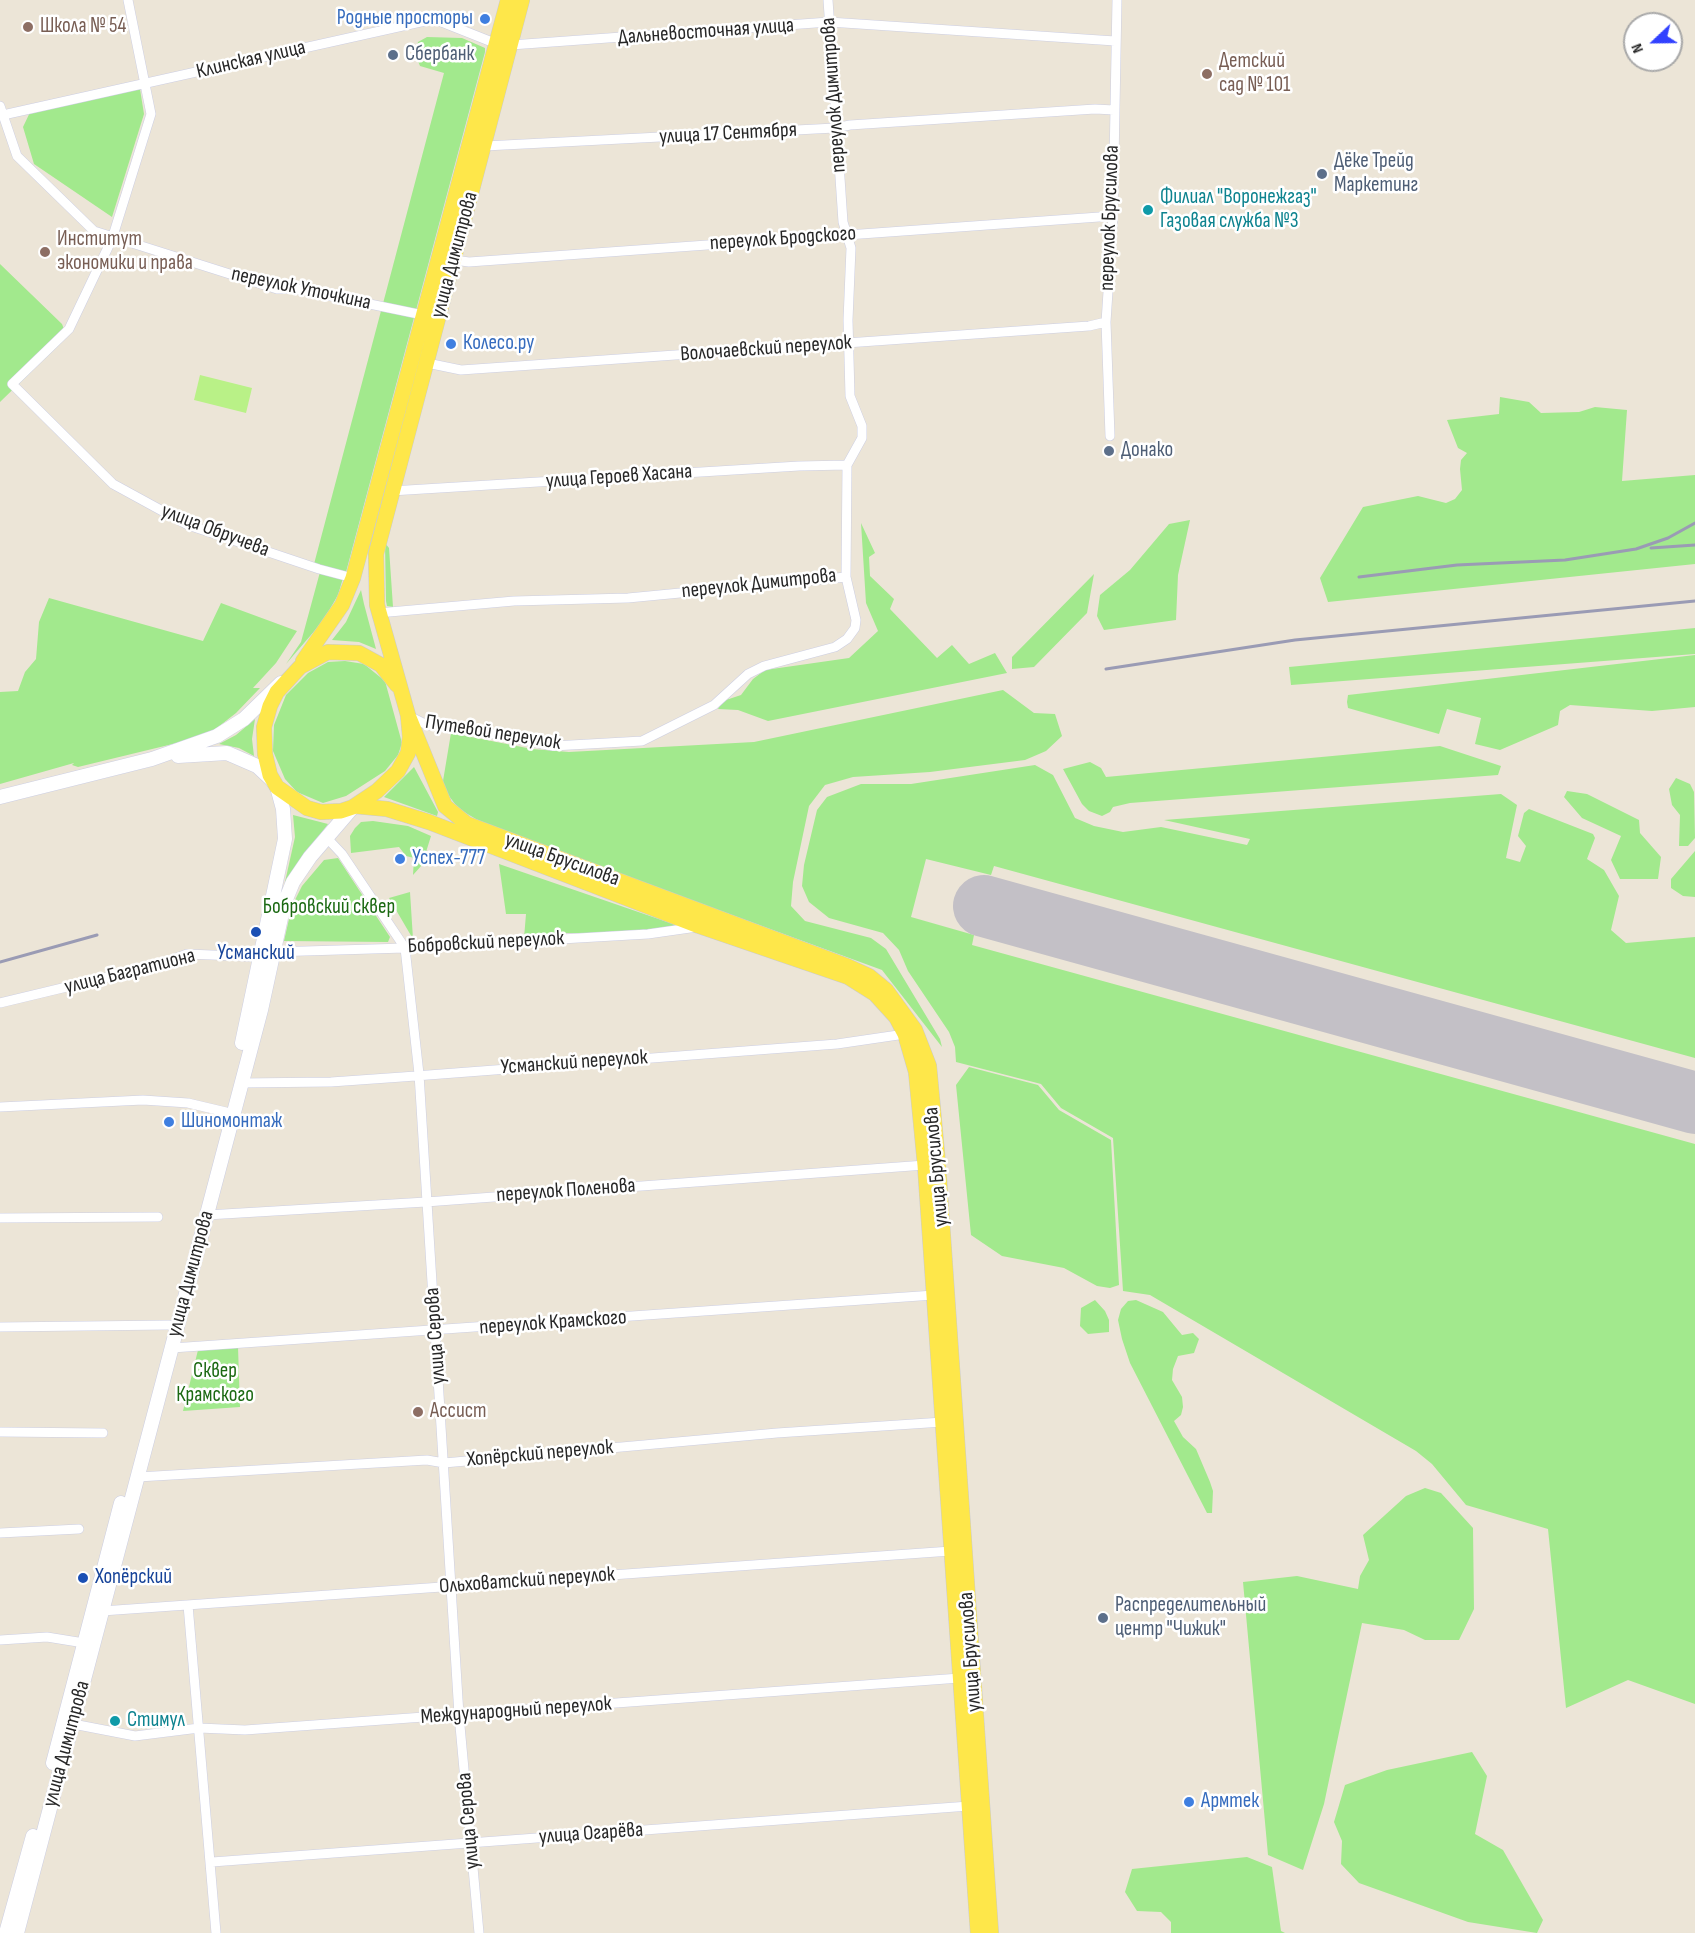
<!DOCTYPE html>
<html>
<head>
<meta charset="utf-8">
<style>
	body { margin:0 }
	#map { position:relative; width:1695px; height:1933px; overflow:hidden; background:#ece5d7; font-family:"Sofia Sans Condensed",sans-serif }
	canvas { display:block }
	.north { position:absolute; left:1623px; top:12px; width:60px; height:60px; box-sizing:border-box; background:#fff; border:2px solid #a9a9a9; border-radius:50%; rotate:248deg; font-size:16px; font-weight:700; line-height:24px; text-align:center; color:#272727 }
	.north::after { content:''; display:block; margin:auto; width:21px; height:27px; background:#3141ff; clip-path:polygon(50% 0,100% 100%,50% 72%,0 100%) }
</style>
</head>
<body>
<div id="map">
<canvas width="1695" height="1933"></canvas>
<div class="north">N</div>
</div>
<script>
const context = document.querySelector('canvas').getContext('2d');
context.lineJoin = 'round';
function paint(path, color) { context.fillStyle = color; context.fill(path, 'evenodd'); }
const shape = rows => new Path2D(rows.map(r => 'M' + r).join(''));
function strokePath(path, color, width, dash) { context.strokeStyle = color; context.lineWidth = width; context.lineCap = dash ? 'butt' : 'round'; context.setLineDash(dash || []); context.stroke(path); }
function label(font, color, halo, rows, align = 'center') {
  context.font = font + ' "Sofia Sans Condensed",sans-serif'; context.lineWidth = 5; context.setLineDash([]); context.textBaseline = 'middle'; context.strokeStyle = halo; context.fillStyle = color; for (const [text, x, y, turn = 0] of rows) {
    context.save(); context.translate(x, y); context.rotate((+turn || 0) * Math.PI / 180); context.textAlign = isNaN(turn) ? turn : align; if (halo) context.strokeText(text, 0, 0); context.fillText(text, 0, 0); context.restore();
  }
}
paint(shape([
	[427,37,462,38,485,48,485,52,346,572,314,564,444,73,420,66,415,54,418,42],
	[139,83,144,114,112,217,34,164,23,127,33,106],
	[0,264,62,324,67,337,0,402],
	[1500,397,1529,402,1541,413,1579,412,1595,407,1627,410,1622,481,1695,475,1695,564,1328,602,1320,578,1363,507,1418,496,1446,503,1455,499,1462,490,1460,469,1461,460,1467,453,1458,448,1447,420,1499,414],
	[1190,520,1178,575,1176,620,1104,630,1097,616,1100,595,1130,570,1169,524],
	[861,523,875,553,869,557,870,576,894,599,890,609,937,658,952,645,969,664,995,653,1007,673,768,721,738,710,718,709,723,701,741,695,753,679,765,670,849,658,878,631,866,603],
	[385,543,389,548,393,607,387,606,386,601],
	[320,572,343,578,338,595,323,621,286,664,301,642],
	[1094,574,1087,613,1034,667,1012,669,1012,657],
	[361,590,364,604,376,649,359,642,332,640,346,622],
	[49,598,203,641,221,603,297,631,276,663,253,688,260,688,236,713,213,731,181,742,78,767,72,765,74,763,0,784,0,692,18,691,25,672,36,659,39,622],
	[1695,628,1695,654,1291,685,1289,667],
	[1695,655,1695,707,1652,711,1570,705,1560,711,1558,725,1500,750,1475,744,1481,718,1447,709,1439,734,1348,708,1347,702,1348,695],
	[345,661,364,664,385,681,402,743,398,755,385,771,346,796,323,803,297,792,285,779,273,751,274,725,286,695,308,673,328,662],
	[1003,690,1034,713,1055,714,1062,736,1046,751,1025,760,930,772,853,777,825,785,809,806,793,882,791,906,805,921,871,938,886,949,940,1039,942,1047,882,970,486,825,459,809,442,787,451,733,532,749,569,752,754,742],
	[255,719,252,739,254,756,239,748,219,744,236,735],
	[1440,746,1501,766,1498,775,1130,803,1113,807,1110,812,1102,816,1089,811,1082,804,1063,769,1090,762,1101,768,1106,777],
	[1035,765,1053,775,1075,818,1094,826,1123,832,1161,827,1247,845,1250,839,1164,820,1501,794,1517,805,1506,858,1520,862,1526,846,1518,836,1524,813,1529,809,1593,834,1595,838,1587,859,1604,870,1619,896,1611,930,1626,943,1695,937,1695,1058,994,866,991,875,926,859,911,917,974,935,972,945,1695,1144,1695,1704,1628,1680,1566,1708,1548,1529,1466,1505,1432,1464,1416,1451,1150,1295,1123,1291,1113,1138,1061,1108,1041,1084,956,1062,955,1047,949,1032,908,971,899,950,883,933,829,918,809,902,802,886,804,865,817,810,827,797,861,784,911,784],
	[414,767,438,812,437,816,384,797],
	[1676,778,1690,784,1694,792,1695,838,1688,846,1679,846,1680,815,1672,805,1669,789],
	[1567,791,1587,794,1639,820,1640,833,1661,857,1658,879,1620,879,1611,860,1621,836,1582,818,1564,797],
	[293,815,328,824,285,882,295,837],
	[373,821,408,826,431,836,422,865,413,875,414,858,406,856,399,847,351,853,350,836,355,828,361,822],
	[1695,851,1695,897,1683,896,1671,888,1671,879],
	[338,858,390,937,388,942,284,941,292,906,302,886,324,860],
	[499,864,679,926,678,933,556,933,524,938,526,914,506,914],
	[410,892,413,939,389,898],
	[969,1067,1038,1085,1059,1110,1111,1140,1119,1285,1110,1288,1097,1286,1064,1268,1002,1256,971,1235,956,1085],
	[1095,1300,1105,1311,1109,1320,1109,1332,1088,1334,1080,1326,1081,1308],
	[1136,1300,1163,1312,1182,1335,1193,1333,1199,1339,1194,1353,1178,1356,1173,1369,1172,1380,1182,1397,1183,1407,1181,1415,1174,1421,1183,1437,1196,1449,1210,1482,1213,1491,1212,1513,1207,1513,1130,1363,1122,1339,1118,1320,1121,1309,1128,1301],
	[238,1347,240,1407,183,1411,198,1350],
	[1425,1488,1441,1493,1473,1528,1474,1609,1459,1640,1425,1640,1404,1630,1362,1623,1324,1804,1303,1870,1268,1855,1243,1582,1297,1576,1358,1589,1360,1576,1369,1560,1363,1535,1406,1496],
	[1472,1752,1487,1776,1475,1834,1503,1850,1543,1920,1537,1933,1468,1922,1359,1883,1341,1864,1342,1841,1334,1822,1345,1785,1387,1770],
	[1247,1857,1272,1867,1281,1931,1285,1933,1171,1933,1171,1922,1161,1912,1137,1911,1125,1892,1132,1869]
]), '#a2e98d');
paint(shape([
	[200,375,252,388,246,413,194,400]
]), '#b9f187');
strokePath(shape([
	[984,906,1695,1103]
]), '#c3c0c6', 62);
const street = shape([
	[128,0,151,114,112,239,69,329,12,384,113,484,188,525,319,569,353,578],
	[511,45,829,22,1115,41],
	[0,106,17,156,94,231,277,289,297,289,423,315],
	[3,115,434,19,497,44],
	[485,146,835,128,850,125,1095,109,1114,110],
	[454,260,469,262,1113,216],
	[427,363,461,370,1089,326,1106,322],
	[1110,436,1106,322,1113,216,1117,0],
	[391,491,799,466,847,465],
	[378,613,514,601,628,598,846,577],
	[411,717,427,725,469,729,553,746,642,741,714,705,748,674,764,666,835,647,847,639,855,628,856,620,846,577,847,465,862,438,862,426,850,396,848,320,851,248,843,222,828,0],
	[326,837,342,854,405,948,419,1074,459,1715,479,1933],
	[272,952,405,948,648,934,697,927],
	[0,1003,158,965,187,954,261,957],
	[241,1083,331,1082,402,1077,837,1044,905,1034],
	[0,1107,143,1100,188,1103,226,1112],
	[207,1215,426,1202,925,1165],
	[0,1218,158,1217],
	[0,1327,169,1325],
	[172,1348,934,1295],
	[0,1432,103,1433],
	[138,1477,427,1460,444,1463,777,1433,943,1422],
	[0,1533,79,1529],
	[188,1605,216,1933],
	[102,1611,951,1551],
	[0,1640,47,1637,84,1643],
	[73,1724,135,1736,199,1728,245,1730,960,1678],
	[212,1862,969,1806]
]);
const secondary = shape([
	[178,756,227,753,257,766,273,781],
	[0,797,152,759,217,736,244,719,281,683],
	[242,1043,285,839,283,809,277,787],
	[53,1763,121,1503],
	[6,1933,33,1836],
	[17,1933,261,1010,284,904,293,882,310,857,353,807]
]);
const primary = shape([
	[303,661,342,605,353,578,508,0],
	[397,685,381,665,359,653,328,652,300,667,277,692,270,706,264,727,265,754,270,775,277,787,307,808,321,812,341,811,353,807,377,791,398,771,408,753,410,737,408,715,377,605,376,554,522,0],
	[408,715,445,806,467,824,847,966,869,976,886,990,915,1030,929,1066,938,1163,991,1933],
	[355,806,387,809,429,822,699,926,848,977,875,994,896,1017,905,1034,916,1072,925,1165,978,1933]
]);
strokePath(street, '#cccee2', 10);
strokePath(secondary, '#cccee2', 15);
strokePath(primary, '#cbcbcb', 16);
strokePath(street, '#fff', 9);
strokePath(secondary, '#fff', 14);
strokePath(primary, '#fee74a', 15);
strokePath(shape([
	[1651,548,1695,545],
	[1359,577,1457,565,1565,560,1636,549,1668,538,1695,523],
	[1106,669,1295,640,1695,601],
	[0,962,97,935]
]), '#9a9bb4', 3);
for (const [x, y, r, color] of [
	[485,19,6,"#3f7fe0"],
	[28,27,6,"#8d6e63"],
	[393,55,6,"#5c6f8a"],
	[1207,74,6,"#8d6e63"],
	[1322,174,6,"#5c6f8a"],
	[1148,210,6,"#0f9aa8"],
	[45,252,6,"#8d6e63"],
	[451,344,6,"#3f7fe0"],
	[1109,451,6,"#5c6f8a"],
	[400,859,6,"#3f7fe0"],
	[256,932,6,"#1a4fb4"],
	[169,1122,6,"#3f7fe0"],
	[418,1412,6,"#8d6e63"],
	[83,1578,6,"#1a4fb4"],
	[1103,1618,6,"#5c6f8a"],
	[115,1721,6,"#0f9aa8"],
	[1189,1802,6,"#3f7fe0"]
]) { const dot = new Path2D(); dot.arc(x, y, r, 0, 2 * Math.PI); context.fillStyle = color; context.fill(dot); strokePath(dot, '#fff', 2); }
label('21px', '#366cbe', '#fff', [
	["Родные просторы",473,19,"right"],
	["Колесо.ру",463,344],
	["Успех-777",412,859],
	["Шиномонтаж",181,1122],
	["Армтек",1201,1802]
], 'left');
label('21px', '#785e54', '#fff', [
	["Школа № 54",40,27],
	["Детский",1219,62],
	["сад № 101",1219,86],
	["Институт",57,240],
	["экономики и права",57,264],
	["Ассист",430,1412]
], 'left');
label('21px', '#272727', '#fff', [
	["Дальневосточная улица",706,32,-4],
	["Клинская улица",251,60,-13],
	["переулок Димитрова",834,95,-94],
	["улица 17 Сентября",728,134,-3],
	["переулок Брусилова",1110,218,-88],
	["переулок Бродского",783,239,-4],
	["улица Димитрова",455,255,-75],
	["переулок Уточкина",301,289,12],
	["Волочаевский переулок",766,349,-4],
	["улица Героев Хасана",619,477,-4],
	["улица Обручева",215,531,21],
	["переулок Димитрова",759,584,-6],
	["Путевой переулок",493,733,9],
	["улица Брусилова",562,860,20],
	["Бобровский переулок",486,943,-3],
	["улица Багратиона",130,972,-14],
	["Усманский переулок",574,1063,-4],
	["улица Брусилова",937,1167,-95],
	["переулок Поленова",566,1191,-4],
	["улица Димитрова",191,1274,-75],
	["переулок Крамского",553,1323,-4],
	["улица Серова",436,1336,-94],
	["Хопёрский переулок",540,1454,-5],
	["Ольховатский переулок",527,1581,-4],
	["улица Брусилова",971,1652,-94],
	["Международный переулок",516,1711,-4],
	["улица Димитрова",67,1744,-75],
	["улица Серова",469,1821,-95],
	["улица Огарёва",591,1834,-4]
]);
label('21px', '#4e5e75', '#fff', [
	["Сбербанк",405,55],
	["Дёке Трейд",1334,162],
	["Маркетинг",1334,186],
	["Донако",1121,451],
	["Распределительный",1115,1606],
	["центр \"Чижик\"",1115,1630]
], 'left');
label('21px', '#0d838f', '#fff', [
	["Филиал \"Воронежгаз\"",1160,198],
	["Газовая служба №3",1160,222],
	["Стимул",127,1721]
], 'left');
label('21px', '#1b6912', '#fff', [
	["Бобровский сквер",329,908],
	["Сквер",215,1372],
	["Крамского",215,1396]
]);
label('21px', '#164399', '#fff', [
	["Усманский",256,954],
	["Хопёрский",95,1578,"left"]
]);
</script>
</body>
</html>
